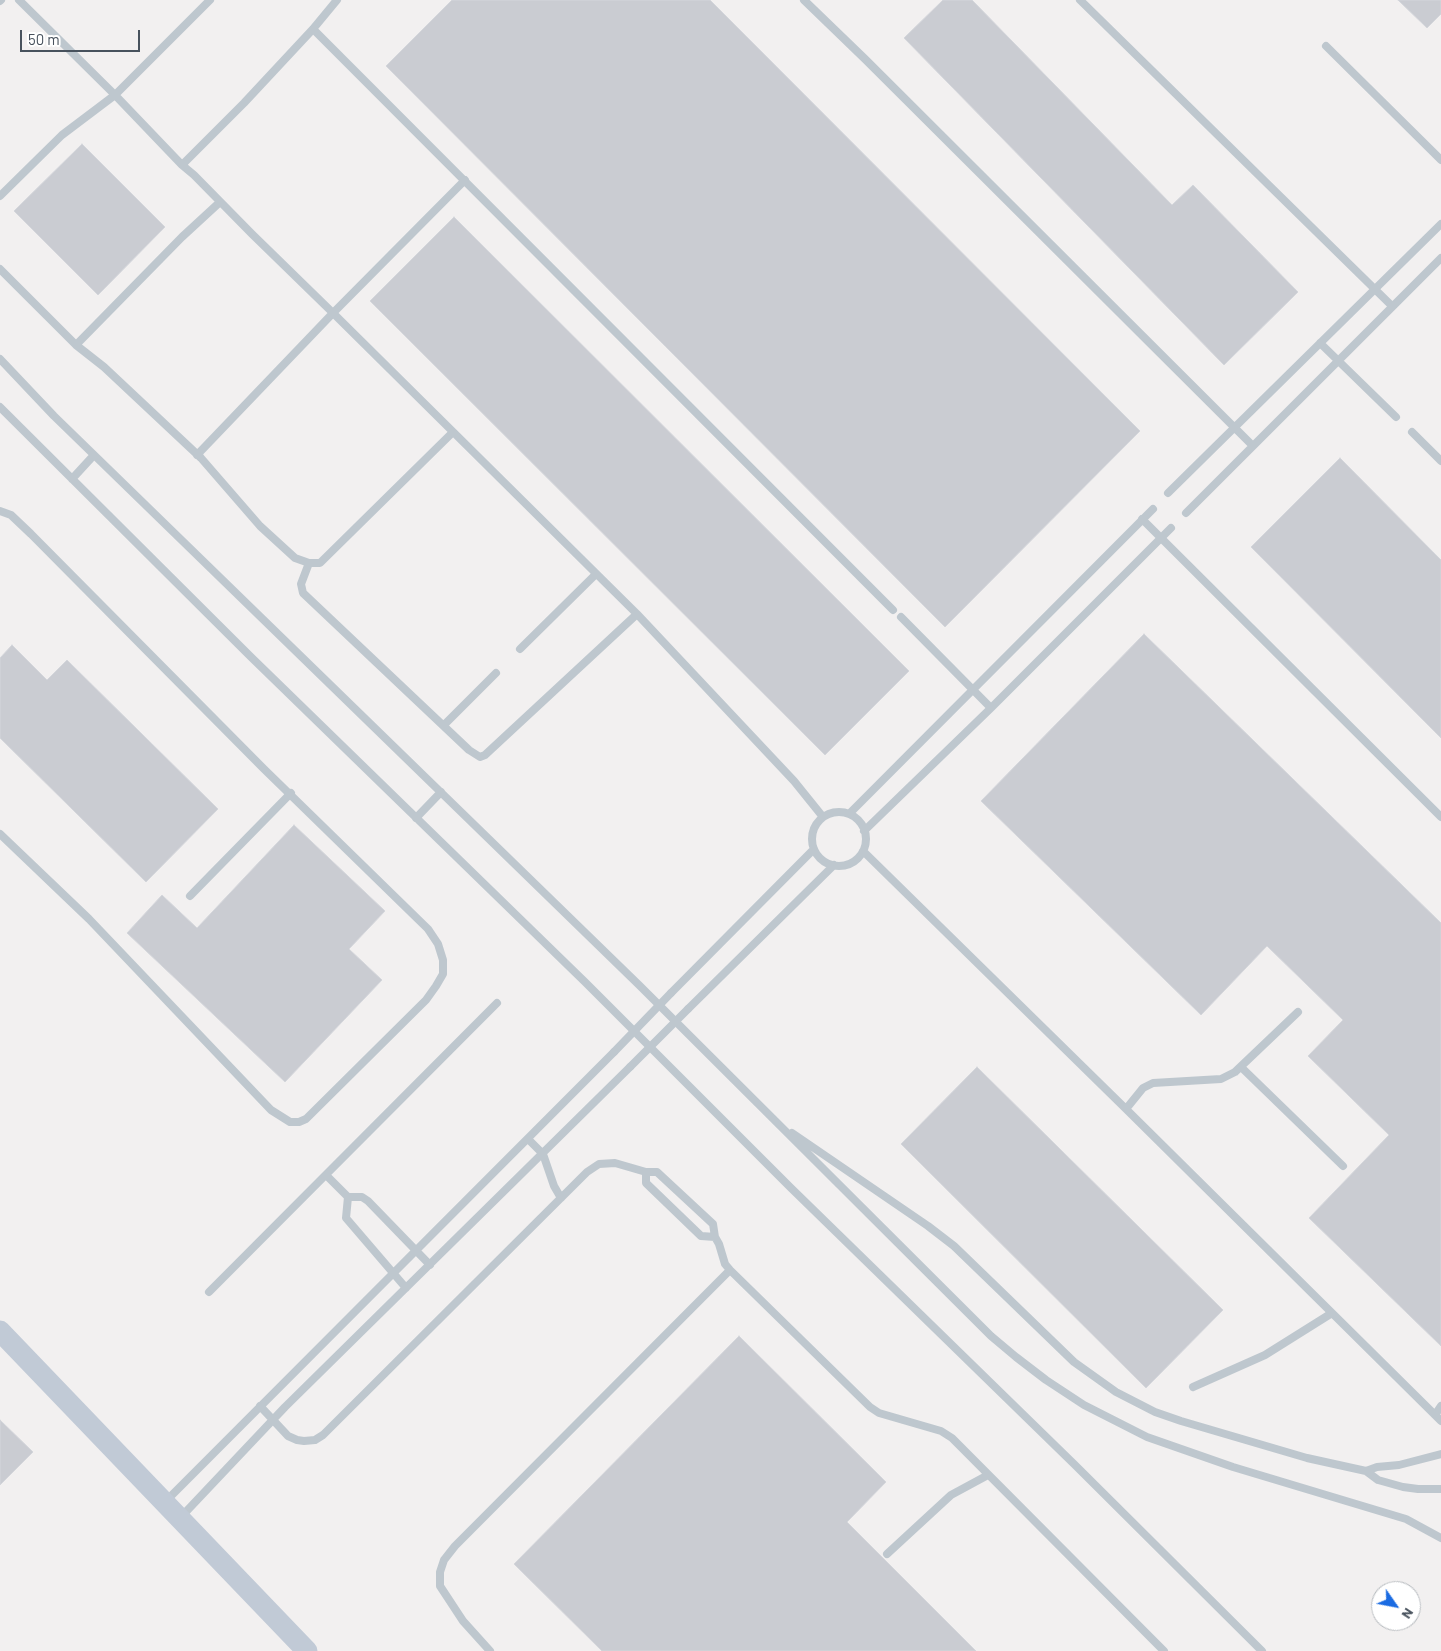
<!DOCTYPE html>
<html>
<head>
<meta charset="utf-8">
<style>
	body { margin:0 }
	#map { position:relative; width:1441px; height:1651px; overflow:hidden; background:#f2f0f0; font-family:Barlow,sans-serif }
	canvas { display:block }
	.north { position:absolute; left:1371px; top:1581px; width:50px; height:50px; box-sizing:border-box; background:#fff; border:1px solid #b6babe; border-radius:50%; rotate:123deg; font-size:14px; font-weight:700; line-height:20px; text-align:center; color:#48525d }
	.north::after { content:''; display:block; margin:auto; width:18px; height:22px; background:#1a6be2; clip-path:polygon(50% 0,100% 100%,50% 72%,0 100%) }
	.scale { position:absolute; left:20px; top:30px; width:120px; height:22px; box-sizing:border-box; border:2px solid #48525d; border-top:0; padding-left:6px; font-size:15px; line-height:18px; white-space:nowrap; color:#48525d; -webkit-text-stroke:4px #fff; paint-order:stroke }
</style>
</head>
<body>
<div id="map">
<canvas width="1441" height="1651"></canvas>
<div class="north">N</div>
<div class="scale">50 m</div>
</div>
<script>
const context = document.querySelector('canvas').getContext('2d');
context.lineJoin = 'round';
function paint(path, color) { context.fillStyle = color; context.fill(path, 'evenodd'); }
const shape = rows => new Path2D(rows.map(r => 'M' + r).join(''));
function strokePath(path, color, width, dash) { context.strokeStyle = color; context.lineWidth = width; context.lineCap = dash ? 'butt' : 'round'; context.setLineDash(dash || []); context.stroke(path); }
const building = shape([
	[452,0,710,0,1140,431,945,627,386,66,452,0],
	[943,0,972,0,1172,205,1193,185,1298,292,1224,365,904,38,943,0],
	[1398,0,1441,0,1441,14,1427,28,1398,0],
	[82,144,165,227,98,295,14,211,82,144],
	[454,217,909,671,825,755,370,301,454,217],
	[1340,458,1441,560,1441,738,1251,547,1340,458],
	[1144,634,1441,923,1441,1346,1309,1218,1389,1135,1308,1056,1343,1020,1267,946,1201,1015,981,801,1144,634],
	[12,645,47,680,67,660,218,809,146,882,0,738,0,658,12,645],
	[294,825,385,911,349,949,382,980,285,1082,127,933,162,895,197,928,294,825],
	[977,1067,1223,1310,1146,1388,901,1144,977,1067],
	[739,1336,886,1482,847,1522,976,1651,602,1651,514,1564,739,1336],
	[0,1420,33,1452,0,1485,0,1420]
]);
paint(building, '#caccd2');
strokePath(building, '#d4d6db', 1);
strokePath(shape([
	[19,0,115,95,182,165,194,175,252,234,333,313,197,455],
	[804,0,865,59,1253,446],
	[1080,0,1392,306],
	[0,1,1,0],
	[313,29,893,610],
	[1326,46,1441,160],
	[182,165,244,103,313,29,337,0],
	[465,180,333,313,637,614,794,781,823,817],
	[0,196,62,135,115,95,210,0],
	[0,269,76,345,182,237,220,202],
	[1320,343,1396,417],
	[76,345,104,367,201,458,260,526,295,558,309,563,320,563,453,432],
	[0,359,54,416,639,985,991,1336,1016,1357,1046,1380,1084,1405,1147,1437,1233,1467,1406,1519,1441,1538],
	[0,407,251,657,585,982,791,1188,1074,1464,1262,1651],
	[1412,432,1441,461],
	[72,479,94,455],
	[1168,493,1441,224],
	[0,511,11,515,31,534,264,769,428,929,438,944,443,960,443,974,436,986,426,1000,306,1119,299,1122,290,1122,271,1110,89,919,0,834],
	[1186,513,1441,258],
	[1142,519,1441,817],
	[309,563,301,584,303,593,469,750,480,757,485,755,637,614],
	[901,617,991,708],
	[520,649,596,574],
	[444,725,496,673],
	'812 839a27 27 0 1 1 54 0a27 27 0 1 1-54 0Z',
	[849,814,1153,509],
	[416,818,441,792],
	[864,831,991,708,1171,528],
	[863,851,1126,1109,1441,1421],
	[190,896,291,793],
	[671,993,814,849],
	[688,1009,834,865],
	[1241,1067,1343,1166],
	[1126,1109,1143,1088,1153,1083,1221,1079,1235,1072,1298,1012],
	[792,1133,928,1226,954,1246,1074,1362,1116,1392,1155,1412,1181,1421,1307,1458,1366,1471,1378,1480,1403,1487,1418,1489,1441,1489],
	[528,1139,543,1154,554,1186,561,1198],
	[646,1172,646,1183,701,1236,715,1237],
	[326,1175,348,1197,362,1197,368,1201,430,1265],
	[348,1197,346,1218,406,1288],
	[209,1292,497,1003],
	[1193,1387,1265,1355,1332,1313],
	[260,1406,288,1436,297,1440,304,1441,315,1440,323,1435,587,1172,599,1164,615,1163,646,1172,657,1172,713,1224,715,1237,719,1244,725,1264,730,1270,870,1407,879,1413,941,1431,952,1438,1164,1651],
	[1435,1415,1441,1406],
	[1366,1471,1377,1467,1399,1465,1441,1454],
	[166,1501,614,1052],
	[181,1517,285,1407,630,1067],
	[887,1554,951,1495,988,1475],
	[490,1651,463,1621,440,1586,440,1572,444,1560,455,1546,730,1270]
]), '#bec7ce', 8);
strokePath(shape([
	[0,1331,307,1651]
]), '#c1cad6', 21);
strokePath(shape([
	[614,1052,671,993],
	[630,1067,688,1009]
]), '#bec7ce', 8);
</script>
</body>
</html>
